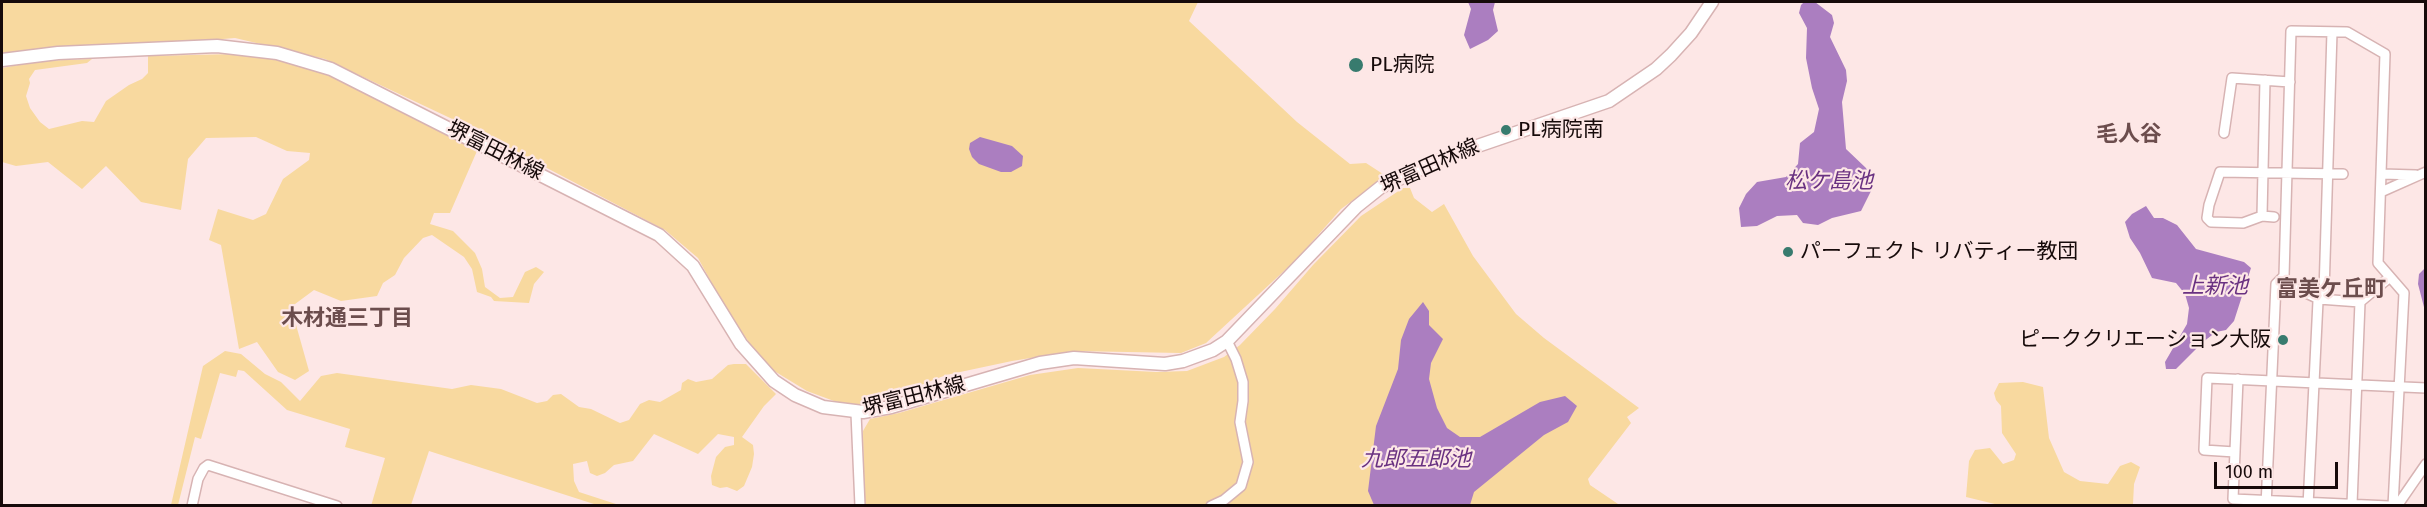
<!DOCTYPE html>
<html>
<head>
<meta charset="utf-8">
<style>
	body { margin:0 }
	#map { position:relative; width:2427px; height:507px; overflow:hidden; background:#fde7e6; font-family:"Fira Sans",sans-serif }
	canvas { display:block }
	.frame { position:absolute; inset:0; border:3px solid #160a0a; pointer-events:none }
	.scale { position:absolute; left:2214px; top:462px; width:124px; height:27px; box-sizing:border-box; border:3px solid #160a0a; border-top:0; padding-left:8px; font-size:18px; line-height:21px; white-space:nowrap; color:#160a0a; -webkit-text-stroke:4px #fde7e6; paint-order:stroke }
</style>
</head>
<body>
<div id="map">
<canvas width="2427" height="507"></canvas>
<div class="frame"></div>
<div class="scale">100 m</div>
</div>
<script>
const context = document.querySelector('canvas').getContext('2d');
context.lineJoin = 'round';
function paint(path, color) { context.fillStyle = color; context.fill(path, 'evenodd'); }
const shape = rows => new Path2D(rows.map(r => 'M' + r).join(''));
function strokePath(path, color, width, dash) { context.strokeStyle = color; context.lineWidth = width; context.lineCap = dash ? 'butt' : 'round'; context.setLineDash(dash || []); context.stroke(path); }
function label(font, color, halo, rows, align = 'center') {
  context.font = font + ' "Fira Sans","Noto Sans JP",sans-serif'; context.lineWidth = 4.5; context.setLineDash([]); context.textBaseline = 'middle'; context.strokeStyle = halo; context.fillStyle = color; for (const [text, x, y, turn = 0] of rows) {
    context.save(); context.translate(x, y); context.rotate((+turn || 0) * Math.PI / 180); context.textAlign = isNaN(turn) ? turn : align; if (halo) context.strokeText(text, 0, 0); context.fillText(text, 0, 0); context.restore();
  }
}
paint(shape([
	[2,2,1198,2,1189,21,1265,92,1297,122,1350,164,1366,163,1386,176,1341,209,1297,259,1206,343,1181,353,1074,351,1012,361,946,375,868,406,842,404,807,391,766,366,728,313,698,258,665,230,465,125,325,59,235,38,2,57],
	[235,54,269,58,323,72,477,151,450,213,434,213,430,224,453,231,475,253,482,269,485,287,500,298,513,297,525,272,536,267,544,272,534,284,529,303,494,301,491,297,477,292,472,269,464,257,432,235,423,238,404,258,395,275,383,283,377,296,341,301,314,290,291,307,309,371,295,380,278,372,257,342,239,349,221,245,209,240,218,209,253,220,266,214,283,179,309,160,310,153,287,151,256,137,206,138,188,159,181,210,141,202,106,166,82,189,48,162,16,166,2,162,2,68,39,61,92,59,87,63,35,70,29,79,30,83,26,96,30,108,40,122,49,129,82,121,94,122,106,101,129,85,142,79,148,73,148,56],
	[1403,188,1410,188,1414,198,1432,212,1444,204,1473,256,1516,314,1544,338,1639,408,1627,417,1631,423,1588,479,1590,485,1621,506,864,505,863,431,870,419,899,413,1030,375,1078,368,1156,372,1187,371,1224,357,1240,345,1275,309,1313,265,1361,216],
	[225,351,241,354,265,374,281,382,300,401,321,376,337,373,452,389,471,385,501,389,537,403,547,401,553,395,561,394,579,407,591,409,620,423,629,420,640,404,649,400,660,402,681,390,682,383,688,379,696,382,712,379,728,365,734,364,746,364,776,394,764,406,742,437,753,445,754,454,752,467,744,486,737,491,727,487,720,488,712,485,711,476,716,457,725,447,734,445,734,437,718,434,698,454,654,434,633,461,614,465,605,473,597,476,590,473,587,461,573,464,574,481,579,492,619,505,597,505,429,451,411,505,371,506,385,458,345,447,350,429,287,410,244,371,238,370,236,377,220,373,201,439,195,437,178,505,171,505,203,366],
	[2023,382,2043,387,2049,438,2064,472,2080,481,2108,484,2120,466,2131,462,2140,467,2134,484,2133,504,2003,506,1966,497,1969,461,1975,450,1990,448,2003,464,2014,460,2016,454,2002,433,2001,406,1996,400,1994,393,1999,383]
]), '#f8d99f');
paint(shape([
	[1468,2,1495,2,1493,10,1498,31,1488,40,1470,49,1464,35,1471,9],
	[1804,2,1815,2,1832,15,1834,23,1830,37,1846,70,1847,81,1842,102,1846,149,1866,168,1874,185,1861,211,1832,218,1818,225,1803,223,1797,215,1777,216,1757,226,1741,227,1739,208,1746,194,1757,182,1786,177,1798,164,1800,143,1814,132,1819,109,1812,88,1806,58,1807,28,1799,13,1801,5],
	[980,137,1012,146,1023,156,1022,166,1011,172,1001,172,979,164,972,157,969,149,970,143],
	[2146,206,2154,218,2163,218,2177,225,2196,249,2244,262,2251,268,2234,321,2226,330,2216,332,2203,342,2176,369,2166,369,2165,362,2187,324,2189,308,2185,294,2176,283,2152,278,2140,253,2130,238,2125,222,2132,214],
	[2425,268,2425,311,2418,284,2419,274],
	[1423,302,1429,311,1429,325,1443,339,1431,363,1429,379,1437,408,1447,428,1460,437,1480,437,1540,402,1565,396,1577,406,1568,422,1544,435,1474,492,1470,505,1374,505,1368,491,1376,426,1398,369,1401,340,1409,319]
]), '#ab7ec0');
const minor = shape([
	[2224,133,2232,78,2290,82],
	[2382,174,2416,175],
	[2381,192,2426,172],
	[2262,216,2265,80],
	[2274,217,2262,216,2243,223,2211,222,2207,218,2209,205,2220,172,2343,174],
	[2280,281,2319,299,2360,302,2390,277],
	[2238,379,2233,499,2389,506],
	[856,413,860,506],
	[2235,452,2204,450,2207,378,2426,388],
	[2352,504,2360,302],
	[192,506,198,479,204,468,208,465,337,506],
	[1211,506,1224,500,1241,486,1248,462,1240,422,1243,401,1243,382,1236,359,1227,341],
	[2266,506,2276,284,2284,276,2291,31,2347,32,2385,54,2378,263,2404,293,2393,506],
	[2308,506,2318,301,2324,292,2332,32],
	[2397,506,2426,464]
]);
const major = shape([
	[2,60,58,53,217,46,277,53,331,69,659,235,693,266,741,344,774,381,795,395,823,407,863,412,891,407,1040,363,1074,358,1165,364,1183,361,1213,350,1227,341,1356,207,1381,187,1454,154,1609,101,1656,69,1671,55,1691,33,1712,2]
]);
strokePath(minor, '#d7b3b3', 12);
strokePath(major, '#d7b3b3', 15);
strokePath(minor, '#fff', 9);
strokePath(major, '#fff', 12);
for (const [x, y, r, color] of [
	[1356,65,8,"#387b6e"],
	[1506,130,6,"#387b6e"],
	[1788,252,6,"#387b6e"],
	[2283,340,6,"#387b6e"]
]) { const dot = new Path2D(); dot.arc(x, y, r, 0, 2 * Math.PI); context.fillStyle = color; context.fill(dot); strokePath(dot, '#fde7e6', 2); }
label('21px', '#160a0a', '#fde7e6', [
	["PL病院",1370,65],
	["PL病院南",1518,130],
	["パーフェクト リバティー教団",1800,252],
	["ピーククリエーション大阪",2271,340,"right"]
], 'left');
label('21px', '#160a0a', '#fde7e6', [
	["堺富田林線",495,151,27],
	["堺富田林線",1430,167,-24],
	["堺富田林線",914,397,-14]
]);
label('bold 22px', '#6c4d4d', '#fde7e6', [
	["毛人谷",2129,135],
	["富美ケ丘町",2331,290],
	["木材通三丁目",347,319]
]);
label('italic 22px', '#693181', '#fde7e6', [
	["松ケ島池",1829,182],
	["上新池",2215,287],
	["九郎五郎池",1416,460]
]);
</script>
</body>
</html>
